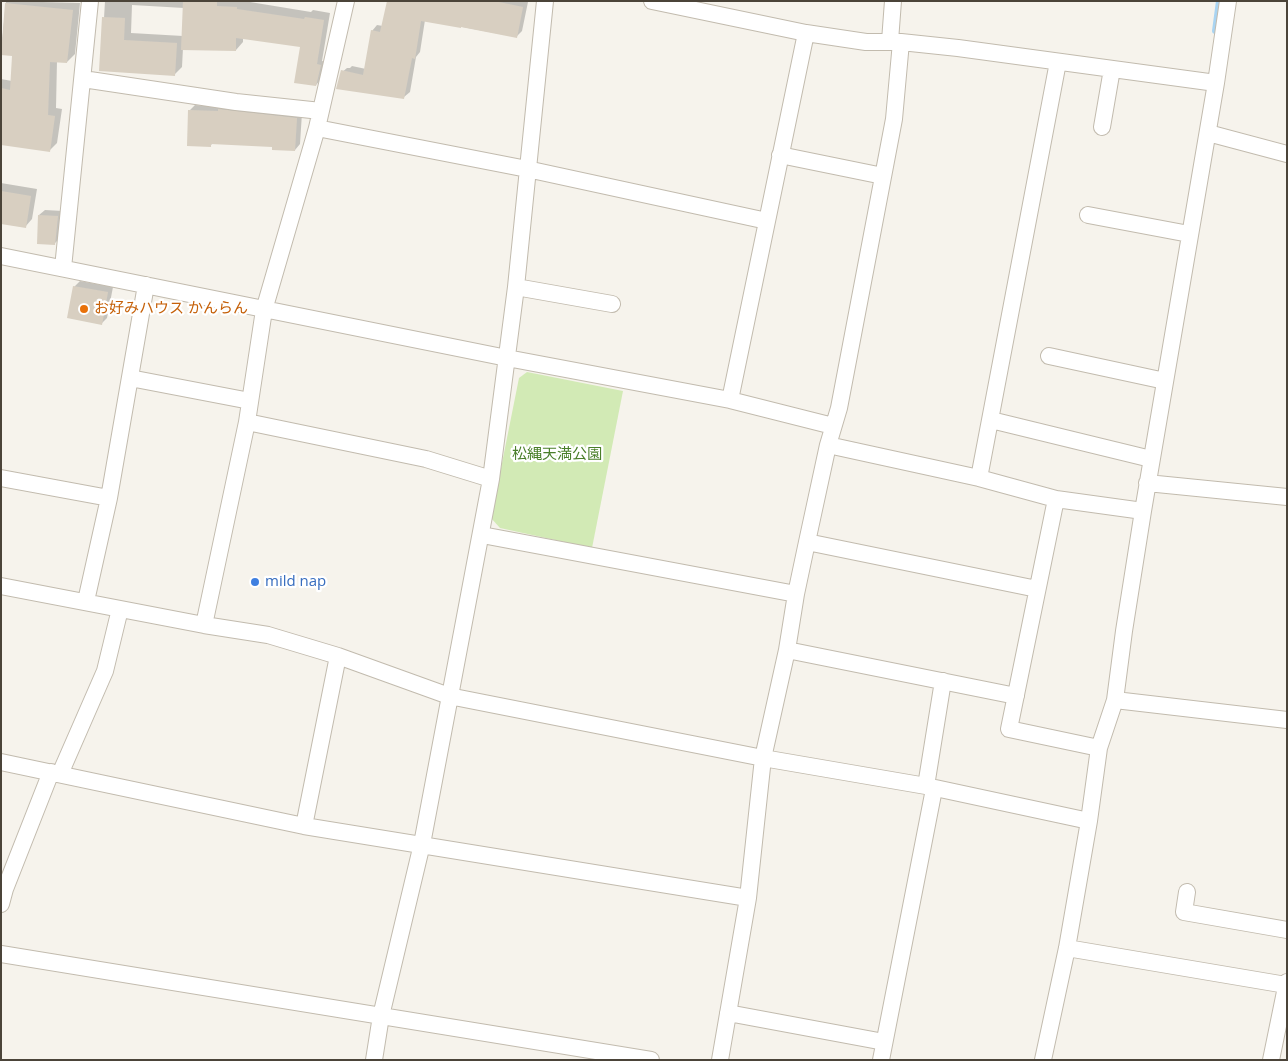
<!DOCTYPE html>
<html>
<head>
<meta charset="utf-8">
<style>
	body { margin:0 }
	#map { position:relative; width:1288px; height:1061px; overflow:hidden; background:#f6f3ec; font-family:"Open Sans",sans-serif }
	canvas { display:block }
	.frame { position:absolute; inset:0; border:2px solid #4b4439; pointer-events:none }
</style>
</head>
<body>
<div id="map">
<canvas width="1288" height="1061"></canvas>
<div class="frame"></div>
</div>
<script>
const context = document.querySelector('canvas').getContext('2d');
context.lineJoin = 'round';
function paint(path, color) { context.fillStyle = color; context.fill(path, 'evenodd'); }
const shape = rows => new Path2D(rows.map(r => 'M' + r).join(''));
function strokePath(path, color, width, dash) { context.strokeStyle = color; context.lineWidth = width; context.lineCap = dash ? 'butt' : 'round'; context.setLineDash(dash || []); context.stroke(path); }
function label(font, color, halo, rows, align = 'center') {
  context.font = font + ' "Open Sans","Noto Sans JP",sans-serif'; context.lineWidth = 4.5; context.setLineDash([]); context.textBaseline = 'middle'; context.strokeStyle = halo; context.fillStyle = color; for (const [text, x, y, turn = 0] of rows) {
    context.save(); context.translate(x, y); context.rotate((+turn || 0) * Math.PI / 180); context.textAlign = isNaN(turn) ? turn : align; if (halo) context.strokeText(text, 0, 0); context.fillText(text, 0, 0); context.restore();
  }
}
paint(shape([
	[527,372,623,391,592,548,500,528,491,518,519,378]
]), '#d2eab5');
paint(shape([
	[6,1,80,3,75,54,67,62,57,61,56,108,62,109,57,143,49,151,1,144,1,79,12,81,13,55,1,53],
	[105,1,244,1,311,12,313,10,330,13,322,61,327,62,323,77,316,85,301,46,243,38,243,42,236,50,183,48,182,67,174,75,101,70],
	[132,5,184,8,183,36,131,33],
	[389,1,524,1,528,2,522,31,516,37,425,20,420,52,416,57,410,92,404,97,341,73,347,68,350,68,352,66,366,69,372,31,377,25,383,26],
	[195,105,302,113,300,144,295,150,273,146,213,143,210,146,189,111],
	[1,183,37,189,32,219,25,227,1,223],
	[45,210,63,211,60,238,55,243,39,215],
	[80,281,113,287,107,318,102,323,74,287]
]), '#0003');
strokePath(shape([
	[1215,31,1219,1]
]), '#a9d4f2', 6);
paint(shape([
	[183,1,217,1,217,6,237,7,237,9,304,19,305,17,324,20,317,64,321,65,316,86,294,83,300,47,236,38,236,51,181,50],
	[387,1,494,1,523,7,517,38,461,27,461,28,421,21,415,59,412,58,404,99,336,89,341,70,363,75,371,30,380,32],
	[5,3,73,10,67,63,50,62,48,115,55,116,50,152,1,145,1,88,10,90,12,56,1,55],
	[102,17,125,18,124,40,177,43,175,76,99,71],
	[218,109,297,118,295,151,272,150,272,147,211,144,211,147,187,146,188,110,218,111],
	[1,191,31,196,26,228,1,224],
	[38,215,58,216,55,245,37,244],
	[73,286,108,292,102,325,67,318]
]), '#d8cfc1');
const street = shape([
	[652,1,806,33,866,42,901,42,958,48,1216,83],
	[890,41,893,1],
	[83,79,236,102,321,111],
	[1102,127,1112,69],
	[317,128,527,169,767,221],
	[1208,133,1287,154],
	[780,155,883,176],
	[1088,215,1189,234],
	[1,256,507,358,730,400,833,426],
	[63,268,90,1],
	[516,287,612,304],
	[1049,356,1165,381],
	[130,378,250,401],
	[730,400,806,33],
	[991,420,1151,459],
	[247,422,426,459,491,479],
	[828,445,979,478,1056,499,1143,511],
	[1,478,109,498],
	[979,478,1058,62],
	[1147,483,1287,497],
	[1056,499,1009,729,1099,748],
	[482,535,796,594],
	[807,542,1037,589],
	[1,586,204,625,268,635,338,656,449,696,763,758,926,786,1089,821],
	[86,601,109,498,146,285],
	[204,625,247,422,264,310,317,128,346,1],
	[787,650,1016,696],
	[1115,700,1287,720],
	[1,762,304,826,748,898],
	[60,774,105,671,120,609],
	[926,786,943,681],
	[304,826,338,656],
	[1187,892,1184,912,1287,930],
	[1,904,5,889,51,772],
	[1067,948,1286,985],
	[1,954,651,1060],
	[728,1013,884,1042],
	[374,1060,381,1016,422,844,491,479,516,287,545,1],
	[720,1060,748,898,763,758,787,650,796,594,807,542,828,445,839,408,894,119,901,42],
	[881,1060,934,789],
	[1043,1060,1067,948,1089,821,1099,748,1115,700,1124,631,1143,511,1216,83,1228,1],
	[1271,1060,1287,982]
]);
strokePath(street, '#c2bbae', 18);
strokePath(street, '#fff', 16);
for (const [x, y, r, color] of [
	[84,309,5,"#e8710a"],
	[255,582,5,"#3f7fe0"]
]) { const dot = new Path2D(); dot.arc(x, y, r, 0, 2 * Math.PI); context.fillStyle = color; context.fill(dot); strokePath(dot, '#fff', 2); }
label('15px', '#c56008', '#fff', [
	["お好みハウス かんらん",94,309]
], 'left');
label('15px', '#4a7f2a', '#fff', [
	["松縄天満公園",557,455]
]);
label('15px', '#366cbe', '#fff', [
	["mild nap",265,582]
], 'left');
</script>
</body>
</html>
